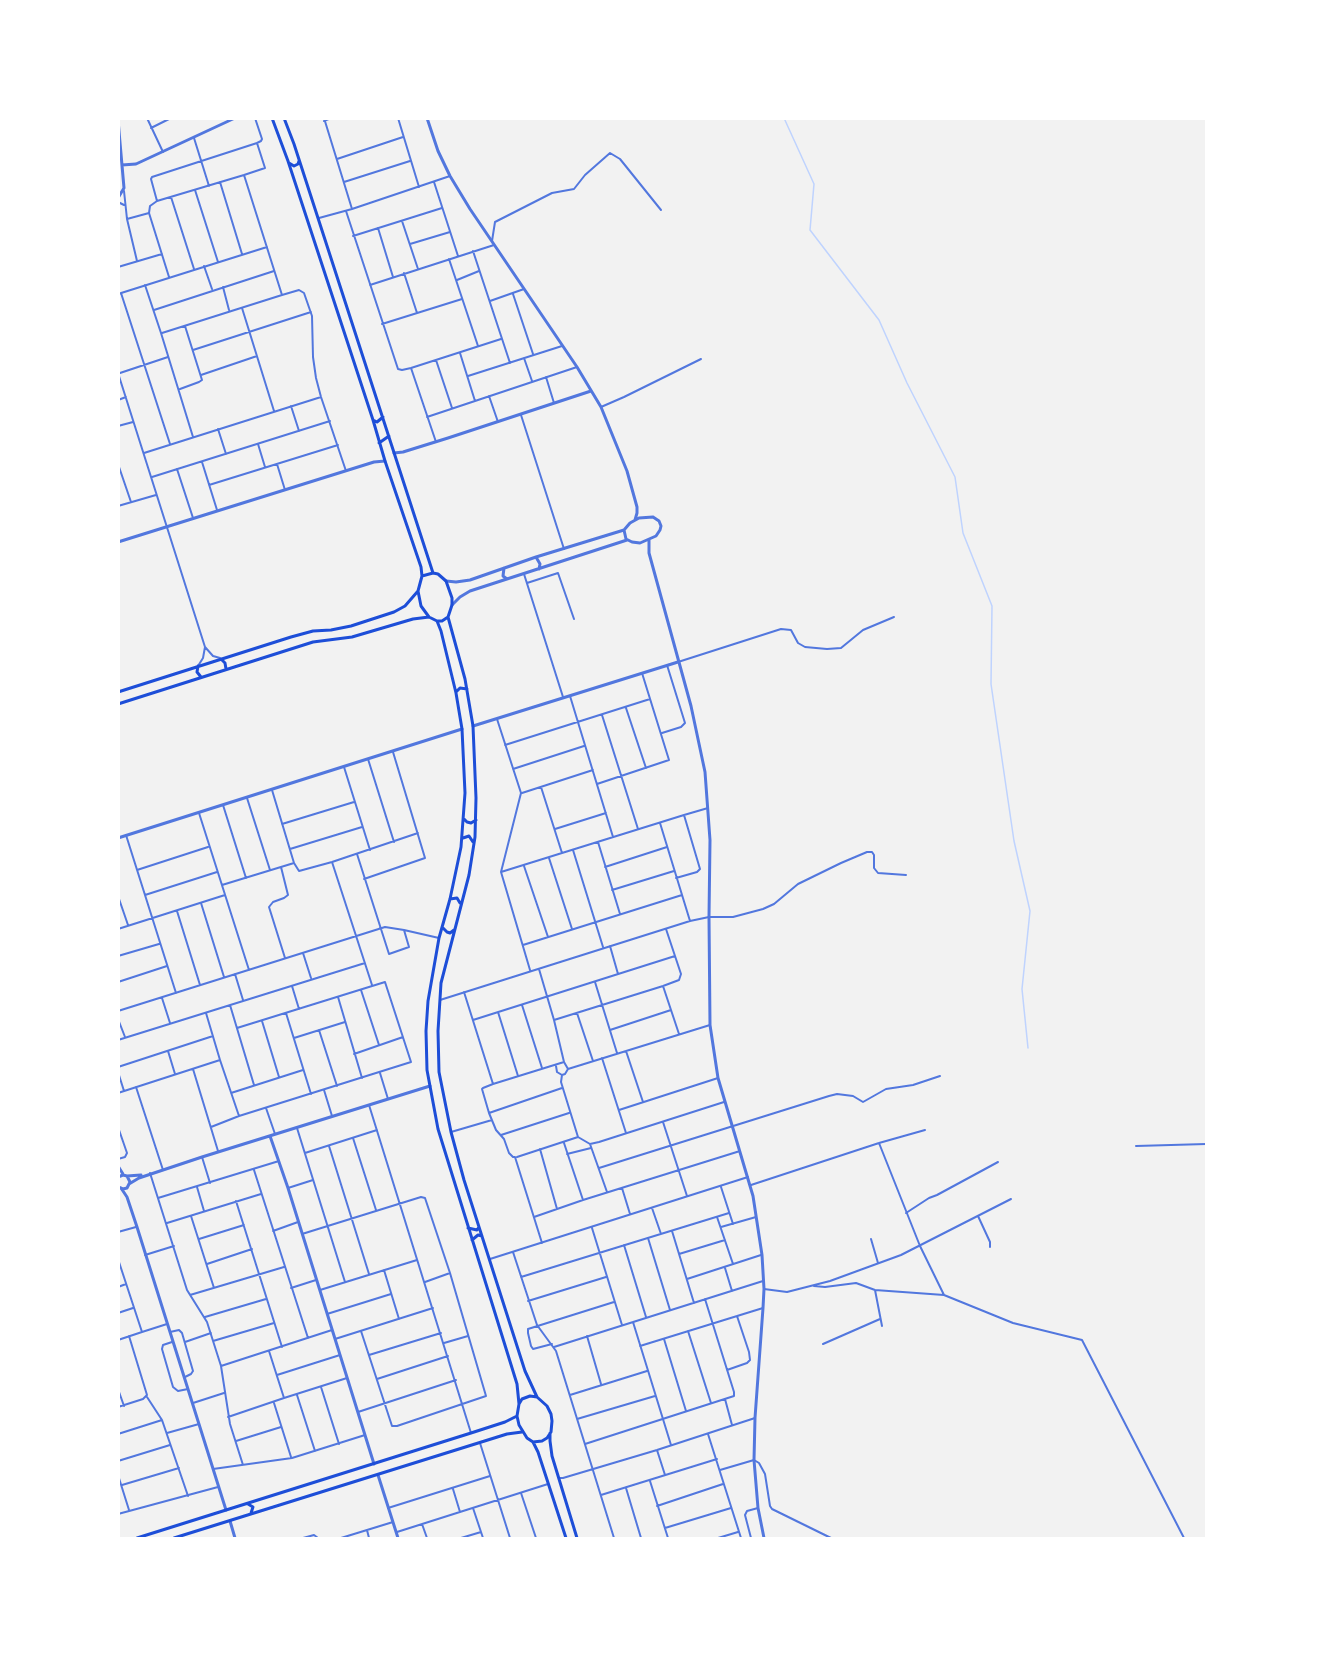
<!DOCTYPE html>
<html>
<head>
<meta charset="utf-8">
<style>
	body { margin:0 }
	#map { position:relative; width:1325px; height:1657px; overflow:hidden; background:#f2f2f2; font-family:Arial,sans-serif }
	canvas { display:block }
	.frame { position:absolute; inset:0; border:120px solid #fff; pointer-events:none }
</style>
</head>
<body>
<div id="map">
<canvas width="1325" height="1657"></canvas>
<div class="frame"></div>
</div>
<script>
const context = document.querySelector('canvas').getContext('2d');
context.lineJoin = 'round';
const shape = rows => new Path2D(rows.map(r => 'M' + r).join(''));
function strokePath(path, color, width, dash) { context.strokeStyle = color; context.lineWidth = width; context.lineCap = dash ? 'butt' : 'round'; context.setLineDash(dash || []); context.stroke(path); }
strokePath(shape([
	[784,118,814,184,810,230,879,320,907,383,955,477,963,533,992,606,991,684,1014,841,1030,911,1022,989,1028,1048]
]), '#bfd3fe', 1.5);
strokePath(shape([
	[147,118,163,152],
	[255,118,262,139,261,141,257,143,265,168,244,175,282,295,299,290,304,293,312,316,313,357,316,378,321,397,346,471],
	[324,118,352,209],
	[398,118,419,187],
	[324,121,331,118],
	[151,128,171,118],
	[194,138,209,186],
	[337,159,403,137],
	[220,182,242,254],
	[344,182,410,161],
	[434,182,458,256],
	[195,190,218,262],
	[124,191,127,219,137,261],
	[171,197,194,269],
	[157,201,151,179,152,177,257,143],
	[118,202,124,205],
	[346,211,398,369,402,370,411,368,501,339],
	[319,218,352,209,450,176],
	[127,219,149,213],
	[402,221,418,269],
	[378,228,393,277],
	[353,236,442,208],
	[492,241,495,222,552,193,574,189,585,175,610,153,620,159,661,210],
	[410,244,450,232],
	[473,251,510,363],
	[449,259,478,346],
	[204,266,212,289],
	[118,267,162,254],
	[404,273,417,313],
	[169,277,149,213,150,206,157,201,244,175],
	[457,280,479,271],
	[145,285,161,333,193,437],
	[370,285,494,245],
	[223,287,229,310],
	[121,293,170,444],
	[118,294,267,247],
	[513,294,533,354],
	[490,301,524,289],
	[242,308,274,411],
	[154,310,274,271],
	[382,324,462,299],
	[162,333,282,295],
	[193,350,311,312],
	[460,353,475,401],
	[524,358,532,381],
	[436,360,452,408],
	[411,368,436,442],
	[118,373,205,647,213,656,220,658],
	[120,373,168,357],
	[201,375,257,356],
	[468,376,562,346],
	[546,377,554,403],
	[180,389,199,382,202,380,185,326],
	[489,396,498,422],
	[118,400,126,397],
	[291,406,299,431],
	[601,407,624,397,701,359],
	[521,415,564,549],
	[427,417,577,367],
	[118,426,133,422],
	[218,429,226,454],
	[258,444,265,467],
	[144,453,321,397],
	[202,462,217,510],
	[118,464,131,502],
	[277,464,285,490],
	[177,469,193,518],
	[152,477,330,421],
	[209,485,338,445],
	[118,506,156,495],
	[524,574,563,697],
	[527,583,558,573,574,619],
	[678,662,781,629,791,630,798,643,805,647,827,649,841,648,863,630,894,617],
	[198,666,203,658,205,647],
	[570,696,613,837],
	[626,708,646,768],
	[602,715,638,829],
	[497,719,521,793,501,872,530,970],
	[662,733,681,727,685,723,667,665],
	[505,745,650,699],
	[368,759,394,842],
	[344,767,370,850],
	[513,769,584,746],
	[597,784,669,760,642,673],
	[541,787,562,853],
	[272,790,294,863,299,871,332,862,418,833],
	[522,793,593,770],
	[247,798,270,870],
	[223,805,246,878],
	[199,813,249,970],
	[660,823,690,921],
	[282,824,354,802],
	[555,829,606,813],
	[126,835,176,993],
	[598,842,620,914],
	[290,849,362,827],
	[573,850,603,947],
	[357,854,389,954,409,947,404,930],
	[549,858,572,929],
	[332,862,372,985],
	[524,866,548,937],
	[281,867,288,895,284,898,273,902,269,907,285,958],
	[605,867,667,847],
	[137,870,208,847],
	[501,872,684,815],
	[676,878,697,872,700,869,684,815,708,808],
	[364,879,425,858,393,752],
	[222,885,294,863],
	[612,890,674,871],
	[145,895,217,872],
	[118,896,128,925],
	[201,903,224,977],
	[177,911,200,985],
	[118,929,225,895],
	[523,945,682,895],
	[610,946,618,974],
	[303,953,311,978],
	[118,956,159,944],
	[539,969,554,1020,564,1062,568,1069],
	[235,974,243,1000],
	[118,982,167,966],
	[595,982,617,1053],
	[292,986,299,1009],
	[663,986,679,1034],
	[361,990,379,1045],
	[464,992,493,1084,483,1088,482,1089,489,1113,496,1130,504,1139,509,1153,513,1157,515,1157,542,1243],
	[338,997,362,1078],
	[162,998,170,1023],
	[440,1000,690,921,709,917,733,917,763,909,774,904,798,884,841,863,867,852,872,852,874,855,874,868,878,873,906,875],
	[230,1005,254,1085],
	[522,1005,542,1068],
	[118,1011,385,927,404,930,439,938],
	[498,1012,518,1076],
	[286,1013,311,1094],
	[577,1013,593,1061],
	[118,1019,125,1037],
	[473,1020,675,956],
	[554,1020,663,986,679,980,681,974,666,929],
	[262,1021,279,1077],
	[319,1030,337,1086],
	[610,1030,671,1010],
	[294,1038,345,1022],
	[118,1040,365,963],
	[168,1051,175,1074],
	[626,1051,643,1102],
	[354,1054,403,1037],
	[602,1058,626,1133],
	[220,1060,239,1116],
	[556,1066,557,1072,562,1075],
	[118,1067,213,1036],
	[193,1069,218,1151],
	[118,1072,124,1091],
	[380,1073,388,1099],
	[493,1084,564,1062],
	[136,1087,163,1170],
	[324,1090,332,1116],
	[118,1093,220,1060,206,1013],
	[231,1093,303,1070],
	[369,1105,471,1433],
	[266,1108,275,1134],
	[619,1110,718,1078],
	[489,1113,562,1088],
	[663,1122,687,1196],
	[118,1127,127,1153,125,1157,118,1159],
	[211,1127,239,1116,411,1062,385,982,237,1028],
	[297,1128,345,1282],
	[451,1132,492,1120],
	[501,1135,569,1113],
	[578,1137,561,1082,562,1075,565,1074,568,1069,710,1025],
	[353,1138,376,1210],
	[564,1143,583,1200],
	[879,1143,920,1246,944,1295],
	[590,1144,607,1192],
	[329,1146,369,1274],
	[1136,1146,1206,1144],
	[540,1149,557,1209],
	[305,1153,377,1130],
	[567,1154,591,1148],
	[202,1157,210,1183],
	[517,1157,578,1137,590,1144,599,1142,724,1102],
	[599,1168,829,1096,837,1094,853,1096,863,1102,886,1089,913,1085,940,1076],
	[254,1170,308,1338],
	[150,1173,187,1290,207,1322,221,1366,230,1424,243,1465],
	[751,1185,879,1143,925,1130],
	[197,1187,204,1211],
	[721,1187,733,1224],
	[288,1188,313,1180],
	[622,1188,630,1214],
	[158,1198,279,1161],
	[236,1201,282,1347],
	[652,1208,661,1234],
	[906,1213,929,1198,937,1195,998,1162],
	[191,1216,214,1288],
	[978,1216,990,1242,990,1247],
	[534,1217,583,1200,740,1151],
	[717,1217,733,1264],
	[167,1223,261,1194],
	[721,1227,756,1217],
	[592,1228,622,1325],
	[273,1231,298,1222],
	[672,1231,694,1303],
	[118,1232,136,1227],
	[302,1234,421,1197,425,1198,450,1273,486,1396,397,1426,392,1426,361,1331],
	[648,1238,670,1310],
	[199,1239,244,1225],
	[871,1239,878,1263],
	[624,1245,646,1317],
	[513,1252,537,1325,556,1351,614,1538],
	[679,1254,725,1240],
	[145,1255,174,1246],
	[118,1259,142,1332,118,1340],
	[490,1259,748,1177],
	[207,1264,252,1249],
	[725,1268,732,1291],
	[384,1270,399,1319],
	[521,1277,729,1213],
	[687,1279,761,1255],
	[425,1282,450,1273],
	[814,1286,825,1287,856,1283,875,1290,944,1295,1013,1323,1082,1340,1184,1538],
	[118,1287,126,1284],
	[291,1288,316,1280],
	[764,1289,787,1292,830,1281,901,1255,1011,1199],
	[320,1290,417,1260],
	[875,1290,882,1326],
	[190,1295,284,1267],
	[528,1301,606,1277],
	[118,1313,133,1308],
	[327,1314,391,1294],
	[205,1317,266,1299],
	[633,1322,671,1445],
	[688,1331,711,1403],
	[142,1332,167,1324],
	[170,1332,179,1330,182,1333,193,1371,191,1374,185,1377],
	[587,1336,601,1384],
	[335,1339,433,1308],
	[664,1339,686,1411],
	[213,1341,274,1323],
	[172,1342,163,1345,162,1349,173,1387,178,1391,188,1389],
	[185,1342,211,1333],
	[444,1343,468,1336],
	[552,1344,533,1349,531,1346,528,1333,528,1329,614,1302],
	[823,1344,880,1319],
	[640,1346,763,1308],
	[554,1347,763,1281],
	[369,1355,441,1333],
	[221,1366,332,1330],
	[727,1370,747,1363,750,1360,749,1352,737,1316],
	[277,1375,340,1355],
	[377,1379,448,1356],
	[321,1387,339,1444],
	[118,1389,124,1406],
	[297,1395,315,1451],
	[570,1395,647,1371],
	[147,1397,162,1420,188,1496],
	[284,1398,347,1378],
	[725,1399,732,1425],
	[193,1403,224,1393],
	[274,1403,291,1457],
	[118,1407,143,1399,147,1395,129,1336],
	[358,1412,456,1380],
	[228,1417,284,1398,269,1351],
	[577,1419,655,1396],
	[167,1433,199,1424],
	[118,1434,162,1420],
	[708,1434,741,1538],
	[236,1441,281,1427],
	[480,1443,510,1538],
	[585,1444,734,1396,734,1392,705,1299],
	[657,1450,665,1475],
	[118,1461,170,1445],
	[213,1469,292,1458,365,1435],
	[720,1470,754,1460,759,1463,765,1474,770,1506,772,1509,831,1538],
	[118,1475,129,1510],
	[560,1478,563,1478,657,1450,755,1418],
	[650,1481,668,1538],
	[122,1485,179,1468],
	[626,1488,641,1538],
	[453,1489,460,1512],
	[521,1493,536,1538],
	[601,1495,717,1459],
	[657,1506,723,1484],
	[388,1508,490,1476],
	[473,1508,483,1538],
	[118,1514,218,1487],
	[422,1524,427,1538],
	[665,1528,731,1508],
	[367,1530,369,1538],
	[397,1532,548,1484],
	[303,1538,314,1535,318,1538],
	[341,1538,393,1522],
	[461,1538,481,1532],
	[718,1538,738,1532],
	[751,1538,745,1515,747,1511,758,1508]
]), '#5277de', 2);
strokePath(shape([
	[427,118,438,151,450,176,470,209,577,367,601,407,627,471,637,507,637,513,635,520],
	[118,120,124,188,118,198],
	[122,165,136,164,235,118],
	[394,453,403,452,448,438,591,391],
	[653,517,659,521,661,526,660,530,656,536,640,543,632,542,626,539,624,530,630,523,639,518,653,517],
	[649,540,649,553,691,706,705,772,710,840,709,917,710,1025,718,1078,753,1196,762,1255,764,1289,763,1308,755,1418,754,1460,758,1508,764,1538],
	[118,542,374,462,385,461],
	[536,557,540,564,539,569],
	[504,568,503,576,507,579],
	[446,581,456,582,470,580,536,557,624,530],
	[452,605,460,597,470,591,627,540],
	[473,726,678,662],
	[118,838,462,729],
	[270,1136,288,1188,374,1464],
	[118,1166,123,1174],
	[127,1176,141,1175],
	[118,1177,123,1175,127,1176,130,1182,127,1188,123,1189,118,1187],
	[129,1184,139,1178,202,1157,430,1086],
	[121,1188,127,1197,137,1227,226,1510],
	[378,1475,398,1538],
	[230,1521,235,1538]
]), '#5277de', 3);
strokePath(shape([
	[272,118,288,161,373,420,385,461,421,567,422,576],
	[284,118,294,144,433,573],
	[289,163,294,166,298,164,299,161],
	[373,420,377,422,383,417],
	[379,443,389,436],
	[433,573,438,574,446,581,452,598,452,605,448,617,442,621,437,621,429,617,421,606,418,591,422,576,433,573],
	[448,617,465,679,473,726,476,798,475,837,469,875,441,983,438,1031,439,1072,451,1132,464,1180,525,1371,537,1397],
	[437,621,441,631,456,693,462,729,465,793,461,847,450,899,439,938,428,1001,426,1031,427,1070,438,1129,517,1384,519,1404],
	[221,659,225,663,226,669],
	[198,666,197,672,201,677],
	[118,692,291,637,313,631,331,630,351,626,394,612,405,606,418,591],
	[456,692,460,688,467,689],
	[118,704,313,642,352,637,413,619,429,617],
	[464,819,467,822,471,823,476,820],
	[463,838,469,836,473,842],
	[450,899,457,898,460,903],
	[443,928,447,932,450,933,454,930],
	[468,1228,477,1230,479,1227],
	[472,1240,478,1235,482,1236],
	[550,1433,550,1441,552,1456,577,1538],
	[533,1442,542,1441,547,1438,551,1432,552,1421,551,1414,547,1406,537,1397,530,1396,522,1399,519,1404,517,1416,519,1425,527,1438,533,1442,538,1452,566,1538],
	[248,1504,253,1507,251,1513],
	[137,1538,471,1433,505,1422,517,1416],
	[174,1538,507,1434,522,1432]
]), '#1d4ed8', 3);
</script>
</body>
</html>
